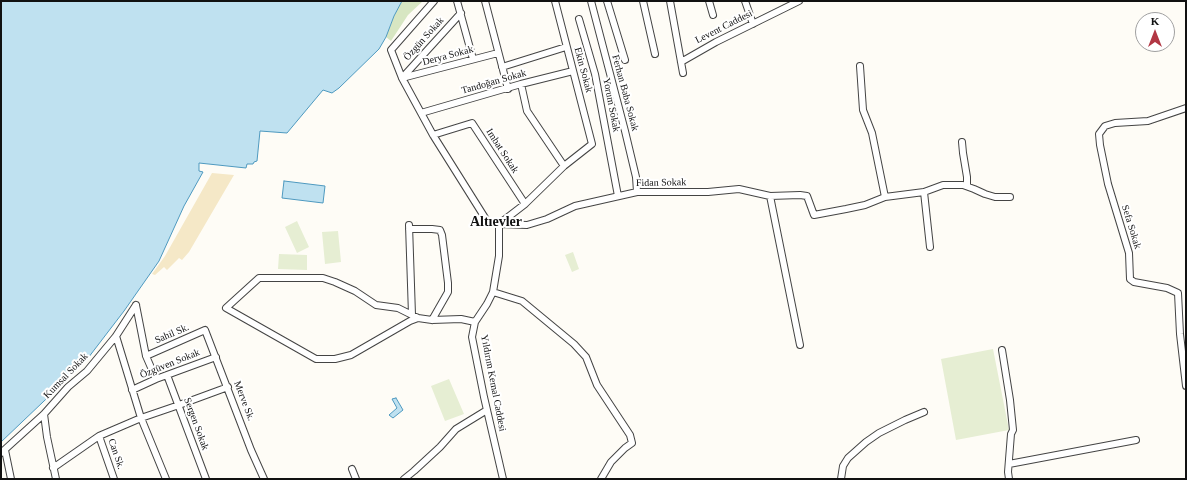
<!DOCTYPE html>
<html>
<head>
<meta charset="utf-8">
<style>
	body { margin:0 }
	#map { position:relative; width:1187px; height:480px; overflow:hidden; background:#fefcf6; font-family:Georgia,serif }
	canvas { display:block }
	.frame { position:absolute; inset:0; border:2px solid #111; pointer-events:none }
	.north { position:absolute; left:1135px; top:12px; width:40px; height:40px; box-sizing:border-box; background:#fff; border:1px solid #a0a0a0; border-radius:50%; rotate:0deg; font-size:11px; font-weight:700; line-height:16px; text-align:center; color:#111 }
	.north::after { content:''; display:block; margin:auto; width:14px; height:18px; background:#b23744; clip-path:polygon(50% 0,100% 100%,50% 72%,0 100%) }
</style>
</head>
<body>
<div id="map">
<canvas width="1187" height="480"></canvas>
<div class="frame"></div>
<div class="north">K</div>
</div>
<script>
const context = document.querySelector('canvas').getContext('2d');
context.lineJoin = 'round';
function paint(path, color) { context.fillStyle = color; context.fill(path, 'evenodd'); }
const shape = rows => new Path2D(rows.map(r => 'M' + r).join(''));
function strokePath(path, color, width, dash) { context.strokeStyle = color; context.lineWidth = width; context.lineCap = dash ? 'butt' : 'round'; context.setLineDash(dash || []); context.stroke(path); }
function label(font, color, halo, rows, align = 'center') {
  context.font = font + ' Georgia,serif'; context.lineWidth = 4; context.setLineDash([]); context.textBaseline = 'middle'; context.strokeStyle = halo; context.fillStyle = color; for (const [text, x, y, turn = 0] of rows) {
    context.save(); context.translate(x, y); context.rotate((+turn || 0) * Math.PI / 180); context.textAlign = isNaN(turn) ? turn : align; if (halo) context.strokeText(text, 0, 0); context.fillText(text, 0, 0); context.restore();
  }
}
paint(shape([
	[402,1,423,1,408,15,391,41,386,37,394,16]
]), '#d7e6c2');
paint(shape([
	[212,173,234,175,189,252,182,260,179,258,167,270,164,267,155,275,152,274,165,256]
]), '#f5e8c7');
paint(shape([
	[297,221,309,247,297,253,285,227],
	[338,231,341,262,325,264,322,232],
	[573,252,579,269,572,272,565,255],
	[279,254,307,255,307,270,278,269],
	[993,349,1009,430,956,440,941,359],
	[449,379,464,414,445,421,431,386]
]), '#e6eed3');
const water = shape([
	[1,1,402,1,394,16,386,37,379,49,339,88,332,93,323,90,287,133,260,131,257,161,254,162,253,164,247,164,246,168,199,163,199,171,203,172,184,206,159,261,124,311,85,362,1,442,1,1],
	[284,181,325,186,323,203,282,198,284,181],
	[396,398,403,410,393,418,389,415,397,408,392,399,396,398]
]);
paint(water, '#bfe1f0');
strokePath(water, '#4e99bf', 1);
const minor = shape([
	[434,1,391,50,402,78,433,135,487,221,499,224,527,225,547,219,575,206,637,192,708,192,739,189,770,196,800,195,807,196,814,215,846,209,865,205,885,197,924,192,943,185,963,185,974,189,985,194,995,197,1010,197],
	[457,1,473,59],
	[485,1,508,89],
	[591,1,625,131,636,177,637,192],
	[607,1,625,60],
	[643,1,655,54],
	[670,1,683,73],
	[709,1,713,15],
	[745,1,753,24],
	[579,19,595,74,618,196],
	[681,62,716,42,799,1],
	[860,66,863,110,872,133,885,197],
	[502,67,566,47],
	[402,78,498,53],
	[402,78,461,13],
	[521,84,527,111,564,166],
	[1186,108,1148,121,1115,123,1105,126,1099,134,1100,145,1108,184,1129,253,1130,279,1134,282,1167,288,1178,293,1180,334,1186,386],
	[421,113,521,84,573,71],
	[433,135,472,123,525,204],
	[962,142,963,153,967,177,967,186],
	[924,192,930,247],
	[770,196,800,345],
	[499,224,525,204,564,166,592,144,555,1],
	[499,224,499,256,493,292,487,304,475,322,472,337,484,397,503,479],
	[409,225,412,315],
	[409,229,432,229,440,230,442,235,448,283,448,292,432,320],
	[493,292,522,301,574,344,586,357,597,385,630,435,632,443,625,448,611,462,601,479],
	[136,305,146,356,156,379],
	[418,318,410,321,351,355,335,359,316,359,226,308,259,278,323,278,335,282,355,291,376,305,398,308,418,318,432,320,461,319,475,322],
	[116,336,141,418,166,479],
	[1002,350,1010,400,1013,430,1011,434,1008,472,1009,479],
	[146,356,205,330,251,450,264,479],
	[167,375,206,479],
	[132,390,156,379,216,357],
	[44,414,47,437,56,479],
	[99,436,114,479],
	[5,450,11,479],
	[1,453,44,414,68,387,87,371,116,336,136,305],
	[1009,464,1136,440],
	[53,468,99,436,141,418,179,405,228,387],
	[352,469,356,479],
	[404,479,414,471,440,447,456,429,487,410],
	[841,479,843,466,848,458,866,442,879,433,905,420,924,412]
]);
strokePath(minor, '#444', 8);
strokePath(minor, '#fff', 6);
label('10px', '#111', '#fff', [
	["Levent Caddesi",724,27,-27],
	["Özgün Sokak",424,39,-48],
	["Derya Sokak",448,56,-15],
	["Ekin Sokak",583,70,75],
	["Tandoğan Sokak",494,82,-16],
	["Ferhan Baba Sokak",625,93,75],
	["Yorum Sokak",611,105,79],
	["Imbat Sokak",502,151,57],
	["Fidan Sokak",661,183,-1],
	["Sefa Sokak",1131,227,73],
	["Sahil Sk.",172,334,-23],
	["Özgüven Sokak",170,364,-22],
	["Kumsal Sokak",66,376,-46],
	["Yıldırım Kemal Caddesi",493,383,79],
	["Merve Sk.",244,401,69],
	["Sergen Sokak",196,424,70],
	["Can Sk.",116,454,71]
]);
label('bold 14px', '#111', '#fff', [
	["Altıevler",496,222]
]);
</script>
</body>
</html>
